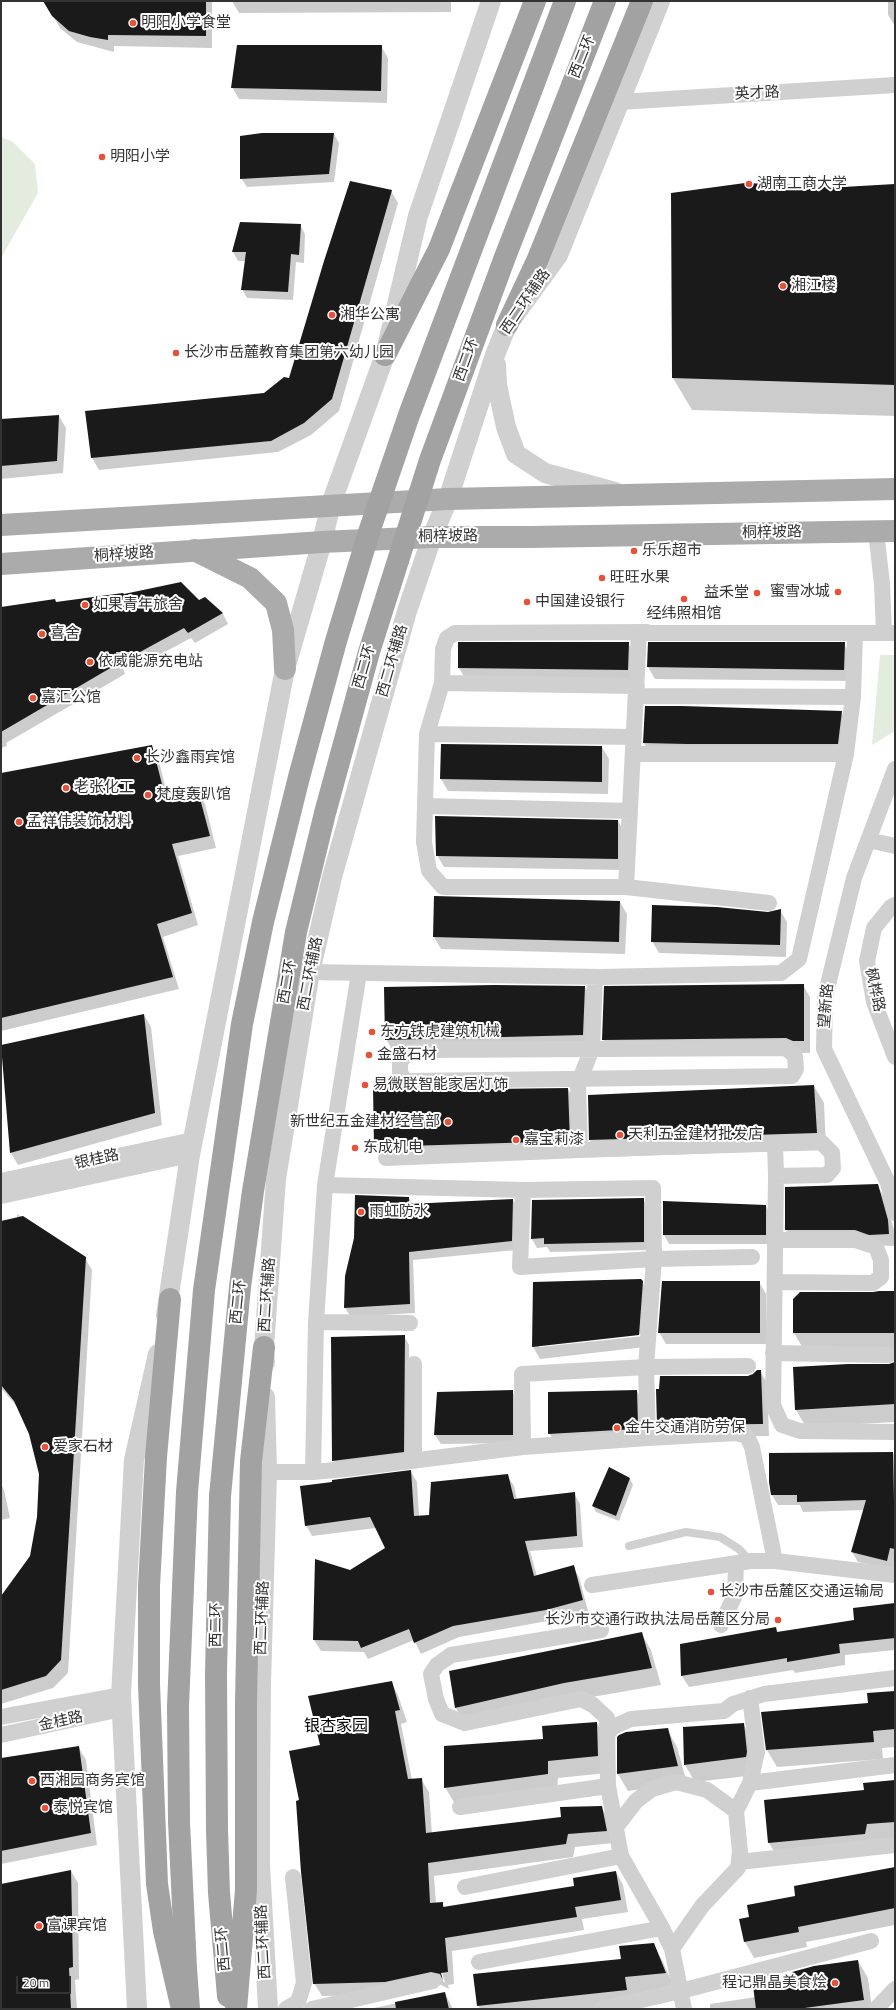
<!DOCTYPE html>
<html>
<head>
<meta charset="utf-8">
<style>
	body { margin:0 }
	#map { position:relative; width:896px; height:2010px; overflow:hidden; background:#fff; font-family:"Titillium Web",sans-serif }
	canvas { display:block }
	.frame { position:absolute; inset:0; border:2px solid #333; pointer-events:none }
	.scale { position:absolute; left:16px; top:1976px; width:55px; height:18px; box-sizing:border-box; border:2px solid #333; border-top:0; padding-left:5px; font-size:12px; line-height:14px; white-space:nowrap; color:#333; -webkit-text-stroke:3px #fff; paint-order:stroke }
</style>
</head>
<body>
<div id="map">
<canvas width="896" height="2010"></canvas>
<div class="frame"></div>
<div class="scale">20 m</div>
</div>
<script>
const context = document.querySelector('canvas').getContext('2d');
context.lineJoin = 'round';
function paint(path, color) { context.fillStyle = color; context.fill(path, 'evenodd'); }
const shape = rows => new Path2D(rows.map(r => 'M' + r).join(''));
function strokePath(path, color, width, dash) { context.strokeStyle = color; context.lineWidth = width; context.lineCap = dash ? 'butt' : 'round'; context.setLineDash(dash || []); context.stroke(path); }
function label(font, color, halo, rows, align = 'center') {
  context.font = font + ' "Titillium Web","Noto Sans SC",sans-serif'; context.lineWidth = 4; context.setLineDash([]); context.textBaseline = 'middle'; context.strokeStyle = halo; context.fillStyle = color; for (const [text, x, y, turn = 0] of rows) {
    context.save(); context.translate(x, y); context.rotate((+turn || 0) * Math.PI / 180); context.textAlign = isNaN(turn) ? turn : align; if (halo) context.strokeText(text, 0, 0); context.fillText(text, 0, 0); context.restore();
  }
}
paint(shape([
	[1,137,13,142,35,164,38,193,1,258],
	[880,655,895,655,895,731,872,745]
]), '#e3ecdf');
paint(shape([
	[44,1,212,1,212,48,114,46,114,52,77,42,60,28],
	[232,1,451,1,451,12,239,13],
	[888,1,895,1,895,26,888,15],
	[381,46,388,58,387,103,239,99,232,87],
	[334,134,339,143,334,182,247,187,241,178],
	[895,185,895,416,692,410,673,378,672,194,843,188],
	[391,191,398,203,339,411,311,435,278,452,99,470,92,458,86,412,265,394,290,379],
	[300,225,305,234,304,263,296,262,293,300,247,298,242,289,246,261,238,261,233,252],
	[59,416,66,428,63,473,1,479,1,420],
	[205,598,223,614,228,624,195,643,191,638,146,662,121,662,125,674,6,743,7,746,1,748,1,608,55,600,57,603,199,601],
	[459,643,628,643,635,655,634,682,466,680,459,668],
	[649,644,844,644,851,656,851,681,655,679,648,667],
	[841,712,848,724,844,756,651,755,644,743],
	[442,745,602,747,609,759,608,794,448,791,441,779],
	[151,746,158,758,168,797,198,792,205,804,216,848,178,856,198,925,163,937,179,989,1,1031,1,774],
	[618,821,625,833,624,870,444,867,437,855],
	[620,902,627,914,625,954,441,949,434,937],
	[780,910,787,922,786,957,659,953,652,941],
	[803,985,810,997,810,1053,610,1051,603,1039],
	[585,987,591,999,589,1047,393,1051,386,1039],
	[144,1015,151,1027,162,1125,18,1165,11,1153],
	[814,1086,824,1103,826,1150,600,1157,590,1140],
	[568,1089,575,1101,577,1153,382,1159,375,1147,402,1090],
	[877,1185,884,1197,895,1233,895,1246,793,1242,786,1230,786,1188],
	[409,1198,413,1205,513,1200,518,1209,516,1250,413,1260,415,1313,351,1317,345,1308,346,1276],
	[643,1199,648,1208,649,1250,550,1252,547,1247,537,1248,532,1239],
	[664,1202,766,1206,771,1215,770,1244,669,1244,664,1235],
	[17,1214,85,1258,92,1270,68,1673,53,1688,1,1704,1,1598,31,1556,38,1517,40,1474,30,1434,19,1409,1,1388,1,1222,17,1221],
	[641,1280,648,1292,645,1347,540,1359,533,1347,534,1283],
	[644,1334,644,1336,539,1347,539,1345],
	[759,1282,766,1294,766,1344,666,1344,659,1332],
	[895,1292,895,1350,804,1350,794,1333],
	[404,1336,409,1345,409,1461,338,1469,333,1460],
	[895,1364,895,1422,806,1427,796,1410,794,1368,889,1366],
	[760,1371,767,1383,769,1436,665,1437,658,1425,657,1390,748,1376],
	[512,1391,517,1400,518,1443,441,1444,435,1435],
	[637,1391,642,1400,643,1434,555,1442,549,1433],
	[893,1453,895,1457,895,1562,893,1570,858,1562,852,1552,864,1510,803,1512,800,1505,778,1505,772,1495],
	[609,1468,630,1479,633,1485,619,1521,596,1512,593,1506],
	[411,1472,417,1482,419,1516,430,1516,507,1475,514,1486,517,1500,574,1493,580,1504,583,1547,530,1551,537,1576,573,1567,579,1577,588,1611,553,1620,459,1637,421,1654,414,1640,368,1659,364,1652,321,1651,314,1640,316,1560,350,1571,386,1549,376,1528,312,1536,306,1525],
	[1,1484,4,1490,10,1518,1,1520],
	[895,1604,895,1650,845,1655,845,1665,795,1673,793,1670,689,1687,682,1676,776,1628,778,1632,855,1621],
	[641,1633,651,1650,661,1685,575,1700,466,1725,456,1708],
	[391,1682,398,1695,407,1722,401,1724,412,1780,421,1779,429,1792,432,1834,562,1818,601,1807,609,1819,613,1843,575,1847,573,1857,434,1876,436,1904,442,1903,445,1908,576,1887,616,1872,623,1885,628,1912,582,1919,584,1930,452,1951,454,1984,448,1985,449,1989,439,1984,393,1995,322,1996,314,1983,301,1801,322,1746],
	[439,1968,441,1968,445,1983,442,1980],
	[895,1692,895,1747,882,1748,883,1759,777,1767,767,1750,762,1713,869,1704],
	[597,1723,607,1740,607,1773,558,1778,557,1791,455,1804,445,1787,544,1740],
	[743,1724,753,1741,756,1775,695,1782,685,1765,684,1728],
	[667,1729,677,1747,687,1783,628,1791,618,1774],
	[79,1748,86,1760,97,1845,1,1864,1,1759],
	[895,1781,895,1840,779,1860,769,1843,765,1801,865,1791],
	[895,1868,895,1925,806,1942,807,1947,754,1958,745,1942,740,1920,751,1918,796,1896],
	[71,1871,78,1883,79,1979,75,1980,77,2009,1,2009,1,1885],
	[653,1944,663,1962,675,1990,622,2009,480,2009,478,2005,622,1959],
	[858,1961,868,1978,872,2009,710,2009,710,2004,756,1997,795,1981],
	[445,1993,453,2009,369,2009]
]), '#0003');
paint(shape([
	[43,1,206,1,206,36,108,35,108,40,90,37,69,31,52,16],
	[237,45,382,45,381,91,231,88],
	[262,133,334,133,329,174,240,179,240,136],
	[350,181,392,190,332,399,304,423,271,441,91,458,85,411,264,393,284,377,289,378,324,261],
	[745,183,843,187,895,184,895,385,672,378,671,193],
	[240,222,301,224,299,255,291,254,288,292,241,290,246,252,232,252],
	[59,415,57,461,1,466,1,419],
	[181,582,199,600,205,597,223,613,188,633,184,628,140,652,116,652,119,663,1,732,1,607,55,599,56,602,123,593,124,594],
	[458,642,629,642,628,670,458,668],
	[648,642,845,642,844,670,647,667],
	[645,706,682,706,842,711,838,744,687,744,643,743],
	[441,744,602,746,602,782,440,779],
	[152,745,165,796,198,791,210,836,172,844,192,913,157,924,173,977,1,1018,1,773],
	[435,816,618,820,618,859,436,856],
	[434,896,620,901,619,942,433,937],
	[652,905,717,907,768,912,781,909,780,945,651,942],
	[804,984,804,1041,793,1041,786,1038,602,1040,604,986],
	[494,985,585,986,583,1035,385,1040,384,987],
	[144,1014,155,1113,10,1153,1,1045],
	[814,1085,817,1133,589,1140,588,1095],
	[397,1086,402,1089,410,1090,568,1088,570,1141,374,1147,373,1087],
	[878,1184,888,1220,889,1234,869,1235,855,1230,785,1230,785,1187],
	[355,1195,409,1197,409,1204,513,1199,512,1241,409,1252,410,1304,344,1308,345,1276,354,1238],
	[644,1198,644,1242,544,1244,544,1238,531,1239,532,1200],
	[663,1201,766,1205,766,1235,663,1235],
	[23,1216,86,1257,61,1660,46,1676,1,1690,1,1596,30,1556,37,1517,39,1474,29,1434,14,1401,1,1385,1,1221],
	[641,1279,643,1281,639,1335,532,1347,533,1282],
	[662,1281,760,1281,760,1333,658,1333],
	[879,1291,895,1291,895,1333,793,1333,793,1299,800,1292,873,1292],
	[405,1335,404,1452,332,1461,331,1337],
	[895,1362,895,1404,795,1410,793,1367,848,1364,889,1364],
	[757,1370,761,1370,763,1424,657,1425,656,1389,659,1389,660,1376,748,1376,753,1374],
	[513,1390,513,1435,434,1435,437,1392],
	[637,1390,638,1426,634,1426,635,1429,548,1434,548,1392],
	[893,1452,895,1549,890,1548,887,1561,851,1552,866,1500,797,1502,797,1495,771,1495,769,1482,769,1453],
	[609,1467,630,1478,616,1516,592,1506],
	[411,1470,414,1516,429,1515,431,1482,508,1474,514,1499,575,1492,577,1536,525,1541,534,1576,574,1565,583,1600,546,1610,453,1626,414,1643,409,1629,361,1648,358,1641,313,1640,315,1559,350,1570,385,1548,370,1517,305,1526,300,1486,332,1482,332,1480],
	[895,1603,895,1638,839,1644,840,1653,787,1662,787,1658,681,1676,680,1644,776,1627,777,1632,854,1620,853,1608],
	[642,1632,652,1668,564,1683,455,1708,449,1671],
	[392,1681,400,1710,395,1711,408,1779,422,1778,426,1833,561,1817,560,1807,602,1806,607,1831,568,1834,566,1844,428,1863,430,1903,443,1902,443,1907,574,1886,573,1878,616,1871,621,1900,575,1907,577,1917,445,1938,448,1972,441,1973,443,1981,440,1974,431,1972,385,1982,313,1984,301,1872,296,1801,299,1800,289,1751,320,1745,308,1696],
	[895,1691,895,1729,873,1731,874,1742,766,1750,761,1712,868,1703,867,1693],
	[597,1722,598,1756,548,1761,548,1774,444,1788,444,1746,543,1739,542,1726],
	[744,1723,747,1752,746,1757,684,1765,683,1727],
	[668,1728,678,1766,617,1774,617,1737,619,1735,626,1732],
	[79,1746,91,1833,1,1851,1,1758],
	[895,1780,895,1822,867,1824,865,1834,768,1843,764,1800,864,1790,863,1783],
	[895,1867,895,1908,798,1927,799,1932,744,1942,739,1919,749,1917,747,1905,795,1896,794,1886],
	[71,1870,73,1967,69,1968,71,2009,1,2009,1,1884],
	[654,1943,666,1973,625,1977,627,1990,477,2006,473,1974,621,1959,619,1946],
	[858,1960,864,2000,797,2009,756,2009,753,1986,794,1980,792,1972,814,1966],
	[445,1992,449,2009,396,2009,395,2002]
]), '#1a1a1a');
strokePath(shape([
	[629,1546,686,1532,720,1537,739,1549,750,1561]
]), '#d0d0d0', 8);
strokePath(shape([
	[619,102,895,85],
	[876,531,882,584,884,633],
	[639,632,626,887,443,887,429,871,424,842,427,734,442,683,443,649,447,638,455,633,647,632,648,633,895,633],
	[442,683,637,686],
	[636,696,853,697],
	[427,734,634,737],
	[633,754,846,754],
	[895,769,854,878,825,997,824,1049,888,1183,895,1213],
	[425,806,630,811],
	[868,840,895,846],
	[626,887,769,903],
	[895,905,891,907,874,928,867,961,874,1002,895,1057],
	[310,972,601,977,781,973,799,959,846,754,853,697,855,633],
	[786,1048,795,1056,796,1069,792,1076,410,1081,404,1080,400,1072,400,1062,407,1053,421,1050,786,1048],
	[580,1150,775,1143,821,1142,832,1153,833,1168,827,1175,776,1176,775,1143],
	[386,1158,580,1150,578,1084,592,1049,595,977],
	[776,1176,773,1405,782,1425,800,1431,895,1432],
	[1,1181,193,1140],
	[325,1185,523,1190,653,1188,654,1259,520,1267,523,1190],
	[1,1196,190,1155],
	[775,1282,873,1283,881,1277,881,1260,876,1247,855,1240,775,1240],
	[316,1322,410,1323],
	[773,1353,889,1355],
	[414,1364,414,1461],
	[748,1366,646,1367,654,1259,752,1257],
	[646,1367,648,1438,523,1447,522,1374,646,1367],
	[267,1472,313,1472,346,1469,523,1447],
	[313,1472,316,1322,325,1185,359,973],
	[775,1561,895,1575],
	[592,1585,751,1561,775,1561,752,1447,747,1436,736,1433,648,1438],
	[721,1625,735,1595,736,1564],
	[601,1630,451,1655,437,1665,431,1674,436,1699,442,1714,465,1723,581,1699,593,1705,607,1718,608,1786,621,1856,662,1928,672,1949,684,2009],
	[1,1717,121,1695],
	[608,1733,613,1727,631,1719,724,1711,733,1704,764,1694,895,1678],
	[1,1735,121,1709],
	[750,1783,895,1765],
	[460,1807,608,1786],
	[736,1811,750,1783,757,1752,750,1698],
	[616,1827,636,1801,652,1789,676,1782,707,1790,736,1811,740,1852,738,1868,702,1906,672,1949],
	[739,1862,895,1845],
	[465,1887,621,1856],
	[479,1962,662,1928],
	[286,2009,298,2002,304,1983,293,1877],
	[312,2009,433,1981],
	[601,2009,681,1991,871,1941],
	[876,2009,895,1989]
]), '#d0d0d0', 16);
strokePath(shape([
	[496,365,497,385,506,427,516,454,545,473,615,492],
	[166,1315,190,1155,285,669,322,542,331,504,385,355,418,216,491,1],
	[265,1363,264,1347,276,1179,310,972,332,877,407,611,432,537,448,499,495,355,507,325,558,255,660,1],
	[265,1397,267,1472,261,1684,260,1796,260,1865,268,2009],
	[137,2009,121,1695,134,1460,158,1354]
]), '#d0d0d0', 20);
strokePath(shape([
	[1,525,448,499,895,489],
	[194,550,250,578,276,603,283,630,285,669],
	[1,564,322,542,432,537,530,537,895,531]
]), '#ababab', 22);
strokePath(shape([
	[507,325,537,261,642,1],
	[385,355,439,249,535,1],
	[170,1299,156,1457,149,1586,149,1684,157,1884,164,1931,182,2009],
	[220,1496,216,1673,217,1830,219,1893,228,1996],
	[236,2009,246,1890,246,1702,251,1461,264,1347]
]), '#a2a2a2', 22);
strokePath(shape([
	[220,1496,240,1287,253,1191,296,932,325,813,369,652,430,460,505,257,605,1],
	[189,2009,186,1968,179,1822,178,1706,187,1492,204,1290,242,1024,263,922,299,777,336,641,369,532,409,415,565,1]
]), '#a2a2a2', 22);
for (const [x, y, r, color] of [
	[133,23,4,"#e75137"],
	[102,157,4,"#e75137"],
	[749,184,4,"#e75137"],
	[783,286,4,"#e75137"],
	[332,315,4,"#e75137"],
	[176,353,4,"#e75137"],
	[634,551,4,"#e75137"],
	[602,578,4,"#e75137"],
	[838,592,4,"#e75137"],
	[757,593,4,"#e75137"],
	[684,599,4,"#e75137"],
	[527,602,4,"#e75137"],
	[85,605,4,"#e75137"],
	[42,634,4,"#e75137"],
	[90,662,4,"#e75137"],
	[33,698,4,"#e75137"],
	[137,758,4,"#e75137"],
	[66,788,4,"#e75137"],
	[148,795,4,"#e75137"],
	[19,822,4,"#e75137"],
	[372,1032,4,"#e75137"],
	[369,1055,4,"#e75137"],
	[365,1085,4,"#e75137"],
	[448,1122,4,"#e75137"],
	[620,1135,4,"#e75137"],
	[516,1140,4,"#e75137"],
	[355,1148,4,"#e75137"],
	[361,1212,4,"#e75137"],
	[617,1428,4,"#e75137"],
	[45,1447,4,"#e75137"],
	[711,1592,4,"#e75137"],
	[778,1620,4,"#e75137"],
	[32,1781,4,"#e75137"],
	[45,1808,4,"#e75137"],
	[39,1926,4,"#e75137"],
	[835,1983,4,"#e75137"]
]) { const dot = new Path2D(); dot.arc(x, y, r, 0, 2 * Math.PI); context.fillStyle = color; context.fill(dot); strokePath(dot, '#fff', 1.5); }
label('15px', '#333', '#fff', [
	["明阳小学食堂",141,23],
	["明阳小学",110,157],
	["湖南工商大学",757,184],
	["湘江楼",791,286],
	["湘华公寓",340,315],
	["长沙市岳麓教育集团第六幼儿园",184,353],
	["乐乐超市",642,551],
	["旺旺水果",610,578],
	["蜜雪冰城",830,592,"right"],
	["益禾堂",749,593,"right"],
	["中国建设银行",535,602],
	["如果青年旅舍",93,605],
	["经纬照相馆",684,614,"center"],
	["喜舍",50,634],
	["依威能源充电站",98,662],
	["嘉汇公馆",41,698],
	["长沙鑫雨宾馆",145,758],
	["老张化工",74,788],
	["梵度轰趴馆",156,795],
	["孟祥伟装饰材料",27,822],
	["东方铁虎建筑机械",380,1032],
	["金盛石材",377,1055],
	["易微联智能家居灯饰",373,1085],
	["新世纪五金建材经营部",440,1122,"right"],
	["天利五金建材批发店",628,1135],
	["嘉宝莉漆",524,1140],
	["东成机电",363,1148],
	["雨虹防水",369,1212],
	["金牛交通消防劳保",625,1428],
	["爱家石材",53,1447],
	["长沙市岳麓区交通运输局",719,1592],
	["长沙市交通行政执法局岳麓区分局",770,1620,"right"],
	["西湘园商务宾馆",40,1781],
	["泰悦宾馆",53,1808],
	["富课宾馆",47,1926],
	["程记鼎晶美食烩",827,1983,"right"]
], 'left');
label('15px', '#333', '#fff', [
	["西二环",583,57,-68],
	["英才路",757,94,-3],
	["西二环辅路",526,302,-56],
	["西二环",467,360,-70],
	["桐梓坡路",772,533,-1],
	["桐梓坡路",448,537,-1],
	["桐梓坡路",124,555,-4],
	["西二环辅路",393,661,-74],
	["西二环",365,667,-74],
	["西二环辅路",311,974,-79],
	["西二环",288,982,-80],
	["枫桦路",874,990,78],
	["望新路",827,1006,-85],
	["银桂路",97,1160,-12],
	["西二环辅路",268,1295,-86],
	["西二环",239,1302,-84],
	["西二环辅路",263,1618,-88],
	["西二环",217,1625,-89],
	["金桂路",61,1722,-12],
	["西二环辅路",264,1942,-93],
	["西二环",224,1949,-95]
]);
label('16px', '#000', '#fff', [
	["银杏家园",336,1727]
]);
</script>
</body>
</html>
